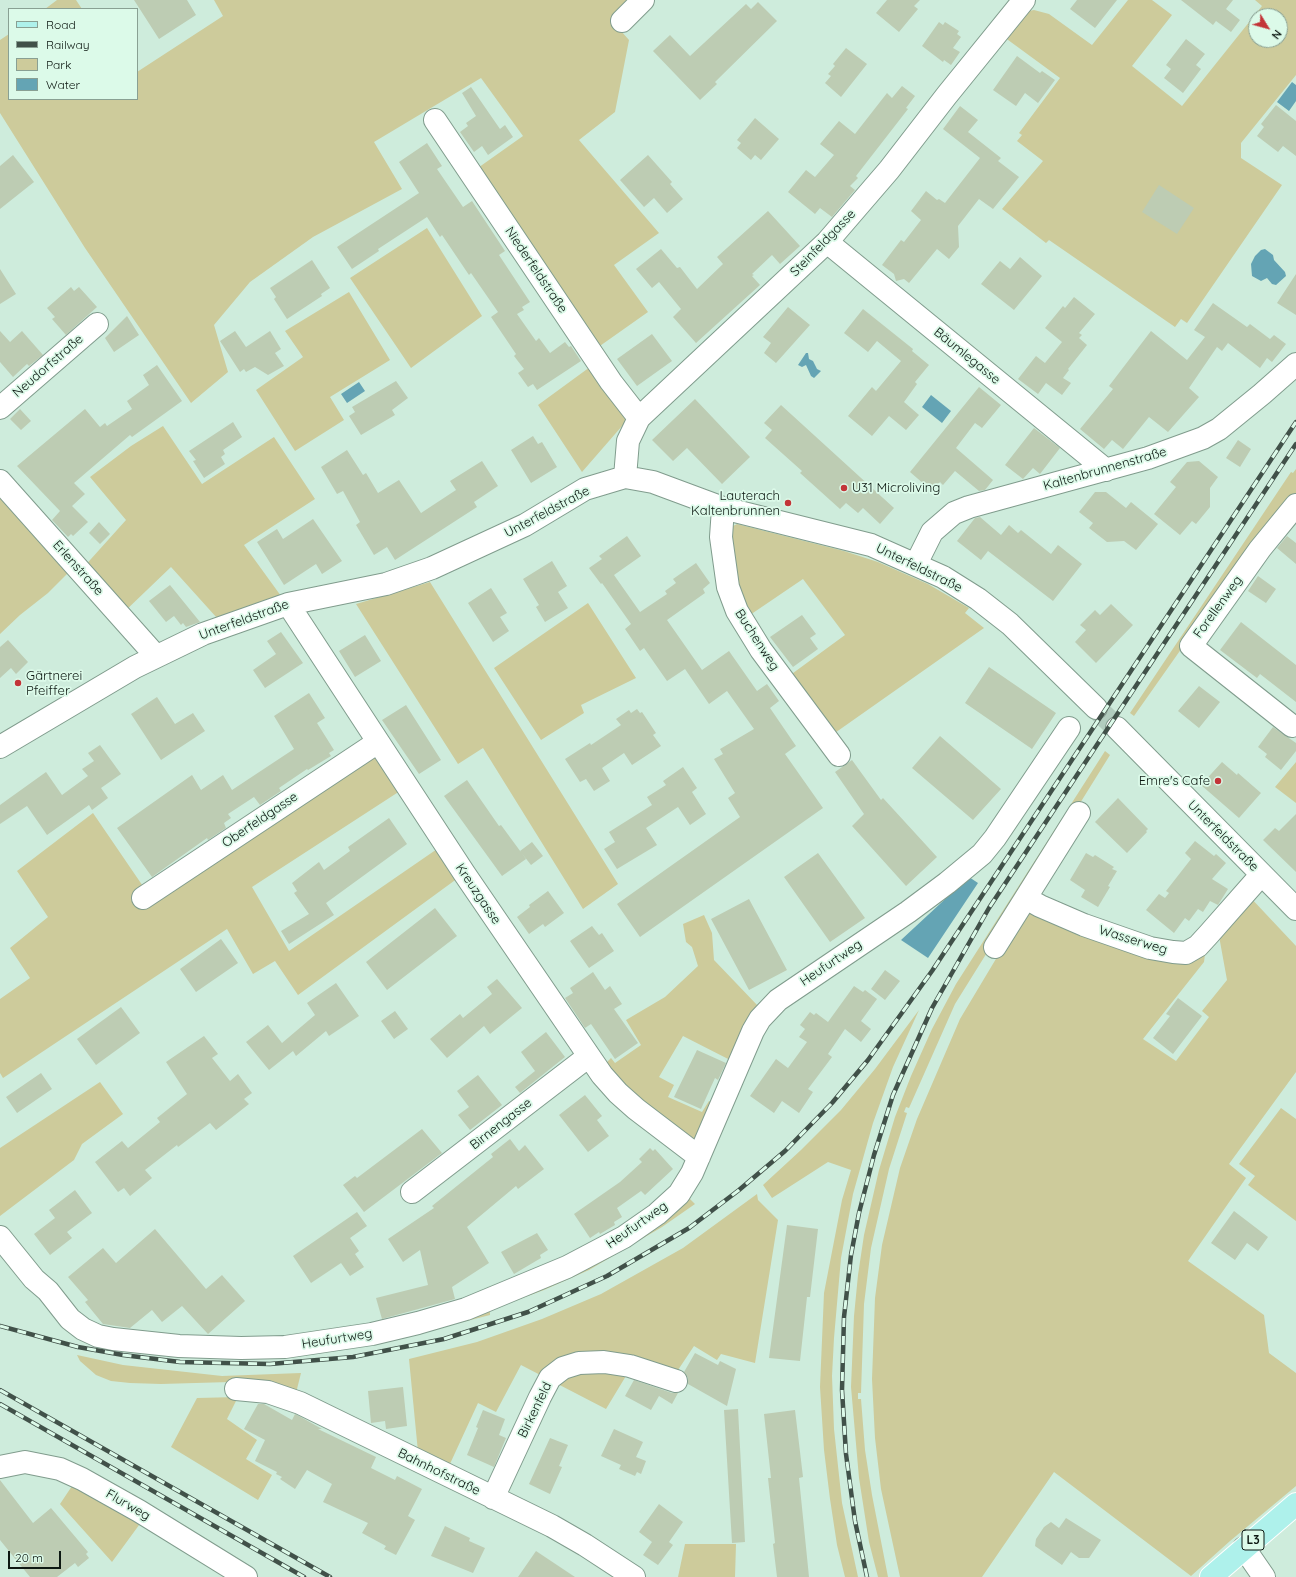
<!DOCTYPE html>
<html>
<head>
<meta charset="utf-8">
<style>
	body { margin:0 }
	#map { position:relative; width:1296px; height:1577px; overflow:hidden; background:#ceecdc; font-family:Quicksand,sans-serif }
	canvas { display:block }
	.legend { position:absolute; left:8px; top:8px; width:130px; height:92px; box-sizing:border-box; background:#dcfae9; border:1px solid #89a093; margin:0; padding:5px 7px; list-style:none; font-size:12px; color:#0d1812 }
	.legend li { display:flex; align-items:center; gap:8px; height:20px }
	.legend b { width:20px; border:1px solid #89a093 }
	.north { position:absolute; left:1248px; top:8px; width:40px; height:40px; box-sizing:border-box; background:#dcfae9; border:1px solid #89a093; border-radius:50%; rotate:127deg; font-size:11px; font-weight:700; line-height:16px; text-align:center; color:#0d1812 }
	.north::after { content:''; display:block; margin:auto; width:14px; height:18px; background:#c33438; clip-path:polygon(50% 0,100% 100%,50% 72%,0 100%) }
	.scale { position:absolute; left:8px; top:1551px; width:53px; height:18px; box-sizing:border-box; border:2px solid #0d1812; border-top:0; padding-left:5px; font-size:12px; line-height:14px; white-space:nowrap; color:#0d1812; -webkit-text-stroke:3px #dcfae9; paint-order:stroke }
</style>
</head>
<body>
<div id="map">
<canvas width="1296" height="1577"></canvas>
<ul class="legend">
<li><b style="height:5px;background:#aef1eb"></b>Road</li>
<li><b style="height:5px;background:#415149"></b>Railway</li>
<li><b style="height:11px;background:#cdcb9b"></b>Park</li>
<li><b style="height:11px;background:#64a4b4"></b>Water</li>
</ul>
<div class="north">N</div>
<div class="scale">20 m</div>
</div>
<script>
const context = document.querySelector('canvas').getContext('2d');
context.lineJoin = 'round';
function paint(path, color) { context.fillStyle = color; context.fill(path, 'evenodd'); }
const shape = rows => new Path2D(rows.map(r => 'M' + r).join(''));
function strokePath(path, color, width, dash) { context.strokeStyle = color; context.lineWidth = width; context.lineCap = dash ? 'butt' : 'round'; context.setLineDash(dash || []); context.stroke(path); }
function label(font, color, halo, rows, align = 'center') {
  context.font = font + ' Quicksand,sans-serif'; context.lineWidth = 3.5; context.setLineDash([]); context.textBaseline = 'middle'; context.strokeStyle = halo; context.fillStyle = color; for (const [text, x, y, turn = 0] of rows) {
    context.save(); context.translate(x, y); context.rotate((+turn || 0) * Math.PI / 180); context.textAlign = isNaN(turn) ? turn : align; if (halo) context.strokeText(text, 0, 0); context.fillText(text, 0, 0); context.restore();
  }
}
paint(shape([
	[57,0,76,0,82,9,45,9],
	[214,0,634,0,613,22,629,40,615,112,579,140,659,233,614,265,648,312,597,348,475,170,523,136,481,78,374,142,402,189,313,237,250,282,214,325,228,372,191,403,85,248,0,113,0,40,9,34,9,99,137,99,137,72,223,16],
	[1128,0,1152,0,1172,15,1132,66,1182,106,1262,6,1255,0,1296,0,1296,75,1241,143,1241,158,1282,185,1187,323,1181,319,1175,327,1049,240,1046,243,1002,209,1043,161,1017,141,1022,135,1019,133,1060,78,1004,37,1029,11,1034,10,1049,14,1092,45],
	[1256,16,1280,16,1280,40,1256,40],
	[427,228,482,316,411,368,350,278],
	[349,292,390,360,330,397,344,420,295,451,256,390,303,357,285,331],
	[590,367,629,418,582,472,538,405],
	[163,426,202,484,274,437,315,499,244,545,281,596,217,618,171,567,123,613,82,569,126,520,90,477,131,446],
	[1296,469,1296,497,1196,628,1134,716,1130,713,1291,472,1293,473],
	[0,498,69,572,48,593,20,615,0,634],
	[737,524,844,551,878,562,928,584,969,608,965,613,984,628,832,735,789,676,845,635,803,579,747,617,735,592,731,527],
	[430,582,618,884,583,909,483,748,458,764,356,604],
	[588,603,636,678,581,705,584,713,541,740,494,668],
	[376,749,400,791,252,887,289,951,440,847,458,878,298,995,275,961,253,974,227,929,3,1078,0,1073,0,999,30,978,10,948,48,917,17,871,93,813,151,898],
	[1105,751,1110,755,955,1004,909,1108,906,1107,904,1112,907,1113,889,1169,871,1248,864,1304,861,1393,858,1393,858,1399,861,1399,865,1450,872,1495,888,1577,878,1577,869,1542,859,1478,851,1387,854,1316,858,1275,864,1235,879,1170,895,1117,911,1076,932,1029,956,984],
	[1296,762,1296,803,1275,787],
	[1249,896,1296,946,1296,1072,1229,1164,1246,1178,1188,1261,1264,1315,1269,1353,1296,1373,1296,1486,1230,1541,1191,1576,1054,1472,982,1577,900,1577,881,1489,875,1438,872,1379,875,1298,882,1245,900,1168,917,1119,960,1019,1021,917,1029,910,1205,954,1204,962,1143,1039,1176,1061,1209,1017,1202,1011,1227,980,1219,936],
	[704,915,712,933,714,960,758,1006,734,1062,683,1036,659,1077,674,1085,668,1097,702,1112,709,1101,717,1105,698,1148,630,1098,605,1064,611,1058,615,1063,641,1045,626,1020,665,997,698,966,692,947,686,942,683,924],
	[919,1010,893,1067,873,1123,853,1194,841,1258,834,1338,832,1376,834,1429,842,1503,858,1577,845,1577,837,1545,830,1499,824,1450,820,1387,824,1293,842,1200,851,1170,828,1162,772,1198,763,1185,801,1150,841,1110,875,1069],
	[100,1082,123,1114,82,1144,74,1160,0,1216,0,1148],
	[1281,1108,1296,1119,1296,1221,1248,1185,1255,1176,1239,1164],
	[685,1194,695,1204,662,1227,589,1270,544,1290,490,1310,490,1315,392,1340,434,1324],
	[757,1194,758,1200,778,1220,755,1363,721,1354,717,1360,694,1346,676,1373,635,1361,606,1409,521,1365,496,1412,478,1403,449,1466,418,1452,409,1359,477,1342,542,1319,601,1294,683,1248],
	[77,1355,123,1365,222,1376,301,1373,296,1393,230,1382,161,1384,130,1383,111,1381,96,1375,80,1361],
	[238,1397,227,1419,257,1440,246,1459,272,1475,258,1500,171,1447,197,1398],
	[76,1480,142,1521,112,1562,60,1504],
	[685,1544,736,1544,735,1577,678,1577]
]), '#cdcb9b');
paint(shape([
	[1292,82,1296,85,1296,101,1289,111,1277,102],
	[1265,249,1273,255,1274,260,1285,272,1286,276,1276,285,1272,284,1267,278,1261,281,1252,276,1251,264,1255,256,1261,250],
	[806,353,808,353,809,359,813,361,817,369,821,371,814,378,811,376,806,365,802,367,798,365],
	[359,382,365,391,347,403,341,394],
	[931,395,951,411,942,423,922,407],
	[969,877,978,883,928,958,901,940]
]), '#64a4b4');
paint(shape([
	[134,0,187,0,196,15,159,39],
	[887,0,920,0,914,6,918,9,899,32,876,13],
	[1077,0,1117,0,1095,28,1070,9],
	[1181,0,1233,0,1226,9,1240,20,1231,32,1216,21,1213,25],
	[758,2,777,21,715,82,717,84,700,100,653,51,670,35,690,56,746,4,751,9],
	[939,22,943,25,945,22,959,31,957,34,961,37,953,48,960,52,951,65,944,60,943,62,922,46],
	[1186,39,1205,54,1196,65,1201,69,1183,93,1164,78,1171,69,1166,65],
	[846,48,867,64,841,97,825,83,831,76,828,74,835,66,833,64],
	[1017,56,1040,73,1042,71,1055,80,1038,103,1025,93,1016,106,993,90],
	[902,86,915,96,906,108,908,109,856,176,858,178,850,186,855,190,832,217,820,208,815,214,788,192,806,170,815,177,834,155,820,144,839,121,855,134,887,93,892,98],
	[471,87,500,129,505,125,513,137,488,155,482,146,474,152,460,132,468,126,466,123,476,116,462,93],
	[1276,105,1296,121,1296,156,1283,146,1278,152,1257,136,1264,127,1261,124],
	[960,106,978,120,968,132,1001,158,998,161,1019,177,993,209,979,199,958,226,959,247,949,259,937,249,909,283,904,279,896,281,894,274,882,265,901,240,904,242,921,220,911,211,926,191,937,200,939,199,945,203,980,158,943,129],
	[755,118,779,139,761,160,755,155,751,160,737,148,741,143,737,140],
	[427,143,442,166,437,169,463,207,472,201,505,251,499,255,530,302,522,307,524,310,517,314,536,341,539,338,550,353,565,342,569,347,571,346,581,361,537,390,533,384,528,387,518,373,524,369,514,356,516,354,491,317,498,312,471,273,469,275,442,235,440,237,427,217,378,249,379,251,352,269,337,247,419,193,399,162],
	[13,155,34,182,0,209,0,166],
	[648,155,672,182,670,184,683,199,667,213,654,198,644,207,620,180],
	[1159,185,1194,208,1177,234,1142,212],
	[768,211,800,246,780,264,772,255,752,274,754,275,752,276,760,285,696,343,673,317,681,309,659,282,652,288,636,269,661,249,677,268,680,267,697,289,723,264,717,257],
	[1020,257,1042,276,1014,310,981,284,1000,261,1010,269],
	[312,260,330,288,321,294,322,296,287,319,274,299,276,297,270,288],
	[0,269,16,294,0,304],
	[1296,274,1296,315,1277,303],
	[71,287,74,291,79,287,97,307,66,335,52,319,55,317,47,308],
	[1074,297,1095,314,1079,333,1082,335,1079,338,1087,345,1068,369,1069,370,1063,378,1071,383,1062,395,1046,383,1038,394,1018,379,1036,356,1045,363,1062,342,1045,328,1063,306,1065,308],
	[1213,303,1247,327,1250,324,1270,339,1274,335,1286,344,1272,362,1267,358,1260,368,1228,343,1222,351,1217,347,1189,388,1199,397,1168,432,1149,417,1123,449,1112,440,1104,449,1080,429,1113,389,1109,386,1151,331,1187,360,1205,337,1194,330],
	[788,307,810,325,776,363,764,353,771,343,763,337],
	[863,309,913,349,912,351,929,365,915,382,917,384,904,402,919,415,906,430,889,416,872,436,848,416,872,387,876,391,901,361,877,341,868,352,844,333],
	[127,316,139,335,114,352,105,338],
	[0,331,10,342,22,331,43,355,29,366,27,364,13,377,0,362],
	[235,331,246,347,270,331,281,349,275,353,284,366,268,375,255,367,246,372,244,369,240,372,220,341],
	[652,334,672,361,637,386,617,359],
	[157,365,182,401,132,437,130,435,74,483,85,494,72,506,88,522,73,536,71,534,68,537,52,520,60,511,17,466,85,409,100,427,105,423,107,426,132,409,127,401,149,385,143,375],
	[396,381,408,398,392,410,395,415,361,435,349,416,355,412,352,407],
	[979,387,1001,405,982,428,975,423,956,448,993,480,985,490,979,491,955,471,943,485,940,482,932,491,910,472],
	[695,399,750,457,722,484,687,448,673,461,652,440],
	[781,405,894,508,880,524,863,508,858,513,846,503,840,509,800,473,802,471,765,438,772,430,764,423],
	[20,409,31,421,21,430,10,419],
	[233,422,242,437,223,450,225,454,221,457,225,464,204,478,193,461,196,460,189,451],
	[1034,428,1060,448,1040,474,1033,468,1023,479,1005,465],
	[533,436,538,444,542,442,557,467,531,483,511,450],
	[1238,440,1251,449,1240,467,1226,458],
	[347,450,363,475,366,473,378,493,399,480,421,513,456,490,450,481,482,461,498,486,474,502,477,507,395,560,387,547,374,555,356,525,360,522,343,491,337,494,321,467],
	[1199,461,1218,477,1210,488,1210,507,1196,524,1192,521,1180,535,1154,514,1176,487,1170,482,1187,462],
	[1095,492,1106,492,1126,508,1131,502,1158,524,1136,550,1124,541,1107,542,1089,528,1093,523,1079,512],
	[980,517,1001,535,1009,525,1018,533,1021,530,1051,554,1058,545,1082,564,1053,601,988,551,981,560,957,541,975,518],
	[313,519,342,561,322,574,316,564,284,585,257,542,277,529,283,539],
	[99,522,110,534,100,544,89,533],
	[627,536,641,556,614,575,640,612,667,594,665,591,676,583,673,579,696,563,710,583,703,589,705,593,667,620,702,670,729,651,757,691,767,684,779,701,770,708,796,746,785,754,823,808,640,937,617,904,740,817,728,798,735,793,714,759,723,754,720,749,754,729,727,691,709,704,685,669,667,681,644,648,640,651,625,629,631,624,602,583,601,584,589,568,602,559,599,556],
	[1287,536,1296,543,1296,564,1277,548],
	[552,561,567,586,558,592,568,608,545,622,536,607,539,605,523,579],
	[1258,576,1276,589,1266,603,1248,591],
	[170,585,200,622,186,627,183,623,181,625,174,616,166,622,149,601],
	[491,588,507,613,500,617,509,631,493,642,468,603],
	[1111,604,1133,625,1096,663,1075,642,1086,630,1080,625,1095,610,1100,615],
	[802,615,816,634,810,638,818,649,793,667,770,637],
	[1241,622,1296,665,1296,702,1260,674,1257,678,1220,650],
	[281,632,303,663,265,688,253,670,276,654,267,641],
	[365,635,381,661,355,677,339,651],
	[8,640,28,662,16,674,11,668,0,678,0,647],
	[989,667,1056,713,1032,749,965,703],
	[1199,686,1220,702,1199,728,1178,711],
	[309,693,325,718,317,723,334,750,329,753,331,756,308,770,307,769,279,788,281,791,260,805,254,797,228,814,231,818,224,823,226,828,208,840,207,838,152,877,117,828,192,775,201,790,223,775,232,790,294,749,274,716],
	[157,697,175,724,193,713,205,731,161,760,131,714],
	[406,705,441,760,419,774,382,720],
	[637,709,640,713,642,712,656,733,653,735,661,746,632,765,624,753,602,768,610,781,594,791,586,779,580,782,565,759,590,743,591,745,621,725,616,719,629,710,631,713],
	[1273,727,1296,743,1296,751,1281,770,1265,757,1267,754,1258,747],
	[940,736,1001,789,973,820,912,768],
	[100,745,121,774,101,788,108,798,92,810,89,805,47,835,27,806,0,824,0,805,46,772,62,795,88,776,82,769,94,761,88,753],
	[852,760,881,800,883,798,937,857,906,886,852,826,864,814,835,772],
	[1222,762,1237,775,1238,773,1261,793,1239,818,1201,785],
	[683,767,697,788,692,792,706,814,690,825,678,807,646,828,657,845,617,869,604,849,615,842,609,832,652,805,647,797,666,785,663,781],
	[467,780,499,826,501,825,526,859,502,876,444,796],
	[1118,798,1148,829,1146,831,1147,832,1127,853,1095,822],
	[1296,814,1296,872,1263,840,1275,828,1279,831],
	[389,818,407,844,326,903,334,915,289,944,281,931,309,914,294,893,297,891,292,883,319,862,324,870,350,851,348,847],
	[1195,841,1214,856,1216,854,1226,863,1212,879,1228,889,1218,905,1210,901,1203,912,1198,909,1189,921,1185,918,1174,933,1146,910,1159,894,1165,898,1169,893,1166,891,1191,859,1185,853],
	[532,842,543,856,531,865,520,851],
	[818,853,865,918,830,942,784,877],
	[1086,853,1093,857,1095,855,1114,867,1112,869,1117,871,1108,886,1110,887,1098,907,1081,897,1085,890,1070,880],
	[548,891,564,913,545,927,543,924,529,934,517,917,530,907,529,905],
	[749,899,787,970,749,990,711,919],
	[435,908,457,936,387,990,366,962],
	[592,926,599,935,602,933,614,951,589,968,570,941],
	[221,939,238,963,196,992,180,969],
	[885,970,900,981,885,1000,871,989],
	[593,972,605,990,610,986,622,1004,614,1009,638,1043,615,1059,591,1024,585,1028,565,998,573,993,570,988],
	[497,979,522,1008,490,1034,484,1026,447,1058,430,1039,460,1014,463,1018,492,994,487,987],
	[336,983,359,1016,329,1036,326,1031,296,1056,293,1051,269,1070,246,1042,268,1025,282,1043,315,1015,307,1003],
	[854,986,863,992,865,990,877,999,861,1021,871,1029,861,1042,845,1029,828,1054,832,1057,808,1089,813,1092,799,1113,782,1101,774,1113,750,1096,776,1059,788,1068,807,1042,799,1037,805,1029,800,1025,810,1012,814,1015,816,1013,828,1022],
	[1178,998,1202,1016,1173,1054,1153,1038,1170,1016,1166,1014],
	[121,1007,140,1033,96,1065,77,1039],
	[395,1011,408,1029,394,1039,381,1021],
	[546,1032,565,1057,520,1093,515,1087,535,1071,521,1052],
	[204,1036,218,1054,212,1058,230,1081,238,1074,252,1093,244,1099,249,1104,216,1130,210,1123,178,1147,177,1145,145,1170,152,1178,130,1196,124,1188,118,1192,95,1162,122,1141,128,1148,160,1122,157,1118,187,1094,166,1062],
	[697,1050,726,1063,718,1080,715,1078,701,1109,674,1097],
	[41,1073,52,1089,17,1113,6,1097],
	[478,1075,502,1105,470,1130,458,1115,469,1107,457,1091],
	[585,1095,602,1116,597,1120,609,1136,588,1152,559,1115],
	[422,1129,442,1153,364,1212,343,1185,355,1176,357,1178],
	[510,1139,519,1151,525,1145,544,1169,518,1189,516,1186,467,1227,489,1263,452,1287,455,1299,382,1319,376,1298,428,1285,420,1250,403,1262,388,1239,434,1208,432,1206,493,1157,491,1154],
	[650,1148,653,1151,655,1149,673,1169,645,1195,641,1191,617,1208,622,1217,614,1222,615,1225,600,1234,599,1232,590,1238,574,1214,620,1182,642,1162,639,1159],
	[75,1190,92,1213,67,1232,72,1238,50,1255,34,1234,55,1218,49,1210],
	[1234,1211,1268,1237,1258,1251,1247,1243,1235,1260,1211,1243],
	[357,1212,367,1226,350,1238,359,1251,355,1254,364,1267,350,1276,341,1263,311,1283,293,1256],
	[787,1225,818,1229,810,1297,807,1297,800,1361,769,1358],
	[155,1229,206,1289,222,1275,245,1301,208,1334,182,1306,162,1322,152,1310,130,1328,103,1324,85,1302,88,1300,68,1277,103,1248,116,1263],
	[537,1233,548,1250,540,1255,541,1258,514,1274,501,1252],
	[695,1353,718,1365,720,1361,736,1369,727,1406,688,1384,688,1378,684,1372],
	[634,1380,672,1393,678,1393,672,1404,659,1396,651,1410,625,1396],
	[403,1387,407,1426,386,1429,385,1421,371,1423,368,1391],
	[258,1404,264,1404,292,1420,295,1414,299,1416,322,1429,318,1429,376,1457,371,1468,395,1480,397,1476,422,1489,408,1516,415,1520,396,1555,384,1549,386,1546,362,1533,368,1523,323,1502,332,1484,307,1470,295,1489,280,1479,282,1477,276,1474,277,1472,255,1461,265,1440,244,1429],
	[738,1409,745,1542,732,1543,724,1410],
	[483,1410,505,1419,499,1435,506,1438,494,1467,467,1455,478,1428,476,1427],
	[795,1410,803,1477,799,1478,809,1577,777,1577,773,1544,775,1543,768,1478,771,1478,764,1414],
	[614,1429,643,1442,636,1457,646,1461,641,1474,637,1472,635,1476,619,1469,621,1465,601,1456],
	[550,1438,568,1445,559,1466,562,1467,550,1494,529,1484],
	[0,1480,33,1523,51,1508,88,1552,86,1554,89,1558,78,1567,75,1563,57,1577,30,1577,0,1540],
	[659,1504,683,1522,669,1542,673,1545,658,1565,643,1555,652,1542,639,1532],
	[1066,1518,1101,1540,1089,1558,1079,1558,1071,1552,1062,1565,1035,1546,1036,1539,1044,1527,1051,1522,1059,1528],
	[445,1526,470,1538,469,1541,485,1548,473,1573,431,1556],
	[536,1551,575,1577,518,1577]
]), '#bdccb3');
strokePath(shape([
	[1096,708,1117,728]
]), '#b1ccbe', 22, [22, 11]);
const minor = shape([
	[622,21,643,0],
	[435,120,611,382,639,418],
	[827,242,1106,470],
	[0,408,97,324],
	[625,477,628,441,639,418,827,242,889,170,947,95,1024,0],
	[0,481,156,656],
	[723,508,721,537,728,587,737,611,761,650,839,755],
	[916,564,932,532,954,513,969,507,1148,458,1203,438,1219,429,1262,394,1296,364],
	[288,604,464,873,602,1075,618,1093,636,1109,699,1157],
	[1292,726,1191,646,1260,549,1296,505],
	[1117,728,1296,909],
	[0,747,135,667,203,634,288,604,386,584,432,568,525,525,585,489,625,477,653,482,723,508,871,545,943,577,978,599,1010,624,1096,708],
	[143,898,378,742],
	[1026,898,1040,906,1084,925,1150,948,1173,952,1186,953,1198,946,1209,934,1261,875],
	[995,947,1079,813],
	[412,1192,589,1056],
	[0,1237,34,1279,48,1291,70,1319,83,1329,98,1336,113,1339,179,1346,241,1348,285,1347,372,1334,418,1323,466,1309,567,1267,624,1237,657,1214,679,1194,692,1173,753,1031,760,1019,778,1000,908,912,947,883,982,854,995,838,1069,728],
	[236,1389,268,1392,300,1403,552,1526,585,1545,634,1577],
	[0,1467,25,1462,60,1469,82,1479,139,1511,246,1577],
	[493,1498,540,1397,550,1378,563,1368,579,1363,604,1362,630,1366,676,1381],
	[1244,1548,1264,1577]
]);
const major = shape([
	[1211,1577,1296,1504]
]);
strokePath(minor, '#809c8d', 24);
strokePath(major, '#fff', 24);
strokePath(minor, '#fff', 22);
strokePath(major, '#aef1eb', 22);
const rail = shape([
	[0,1326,78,1347,123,1355,180,1362,270,1364,353,1357,444,1339,528,1312,607,1276,689,1228,739,1190,785,1151,832,1103,868,1060,932,971,1296,422],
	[0,1390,330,1577],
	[0,1404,304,1577],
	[867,1577,855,1521,846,1454,842,1390,844,1317,851,1255,859,1213,874,1155,893,1095,932,1008,989,908,1296,444]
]);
strokePath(rail, '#415149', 4.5);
strokePath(rail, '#dcfae9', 3, [9]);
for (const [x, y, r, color] of [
	[844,488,4,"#c33438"],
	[788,503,4,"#c33438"],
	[18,683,4,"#c33438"],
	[1218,781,4,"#c33438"]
]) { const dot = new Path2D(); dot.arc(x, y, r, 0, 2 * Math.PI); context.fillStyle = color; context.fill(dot); strokePath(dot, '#dcfae9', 1.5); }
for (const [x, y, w] of [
	[1253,1540,22]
]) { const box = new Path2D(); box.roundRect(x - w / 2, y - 10, w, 20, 3); context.fillStyle = '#dcfae9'; context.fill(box); strokePath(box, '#0d1812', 1); }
label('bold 12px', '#0d1812', null, [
	["L3",1253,1540]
]);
label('13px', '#0d1812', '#dcfae9', [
	["Steinfeldgasse",823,243,-46],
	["Niederfeldstraße",536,270,56],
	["Bäumlegasse",967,356,39],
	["Neudorfstraße",48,366,-41],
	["Kaltenbrunnenstraße",1105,469,-16],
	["Unterfeldstraße",547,512,-28],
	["Erlenstraße",78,568,48],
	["Unterfeldstraße",919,568,26],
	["Forellenweg",1218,607,-54],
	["Unterfeldstraße",244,620,-20],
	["Buchenweg",757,640,57],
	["Oberfeldgasse",260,820,-34],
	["Unterfeldstraße",1223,836,45],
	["Kreuzgasse",478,894,56],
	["Wasserweg",1133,940,17],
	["Heufurtweg",831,963,-34],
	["Birnengasse",501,1124,-38],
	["Heufurtweg",637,1225,-35],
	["Heufurtweg",337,1339,-9],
	["Birkenfeld",535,1410,-64],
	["Bahnhofstraße",439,1472,26],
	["Flurweg",128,1505,30]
]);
label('13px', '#0d1812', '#dcfae9', [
	["U31 Microliving",852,488],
	["Lauterach",780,496,"right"],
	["Kaltenbrunnen",780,511,"right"],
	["Gärtnerei",26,676],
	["Pfeiffer",26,691],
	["Emre's Cafe",1210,781,"right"]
], 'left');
</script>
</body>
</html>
